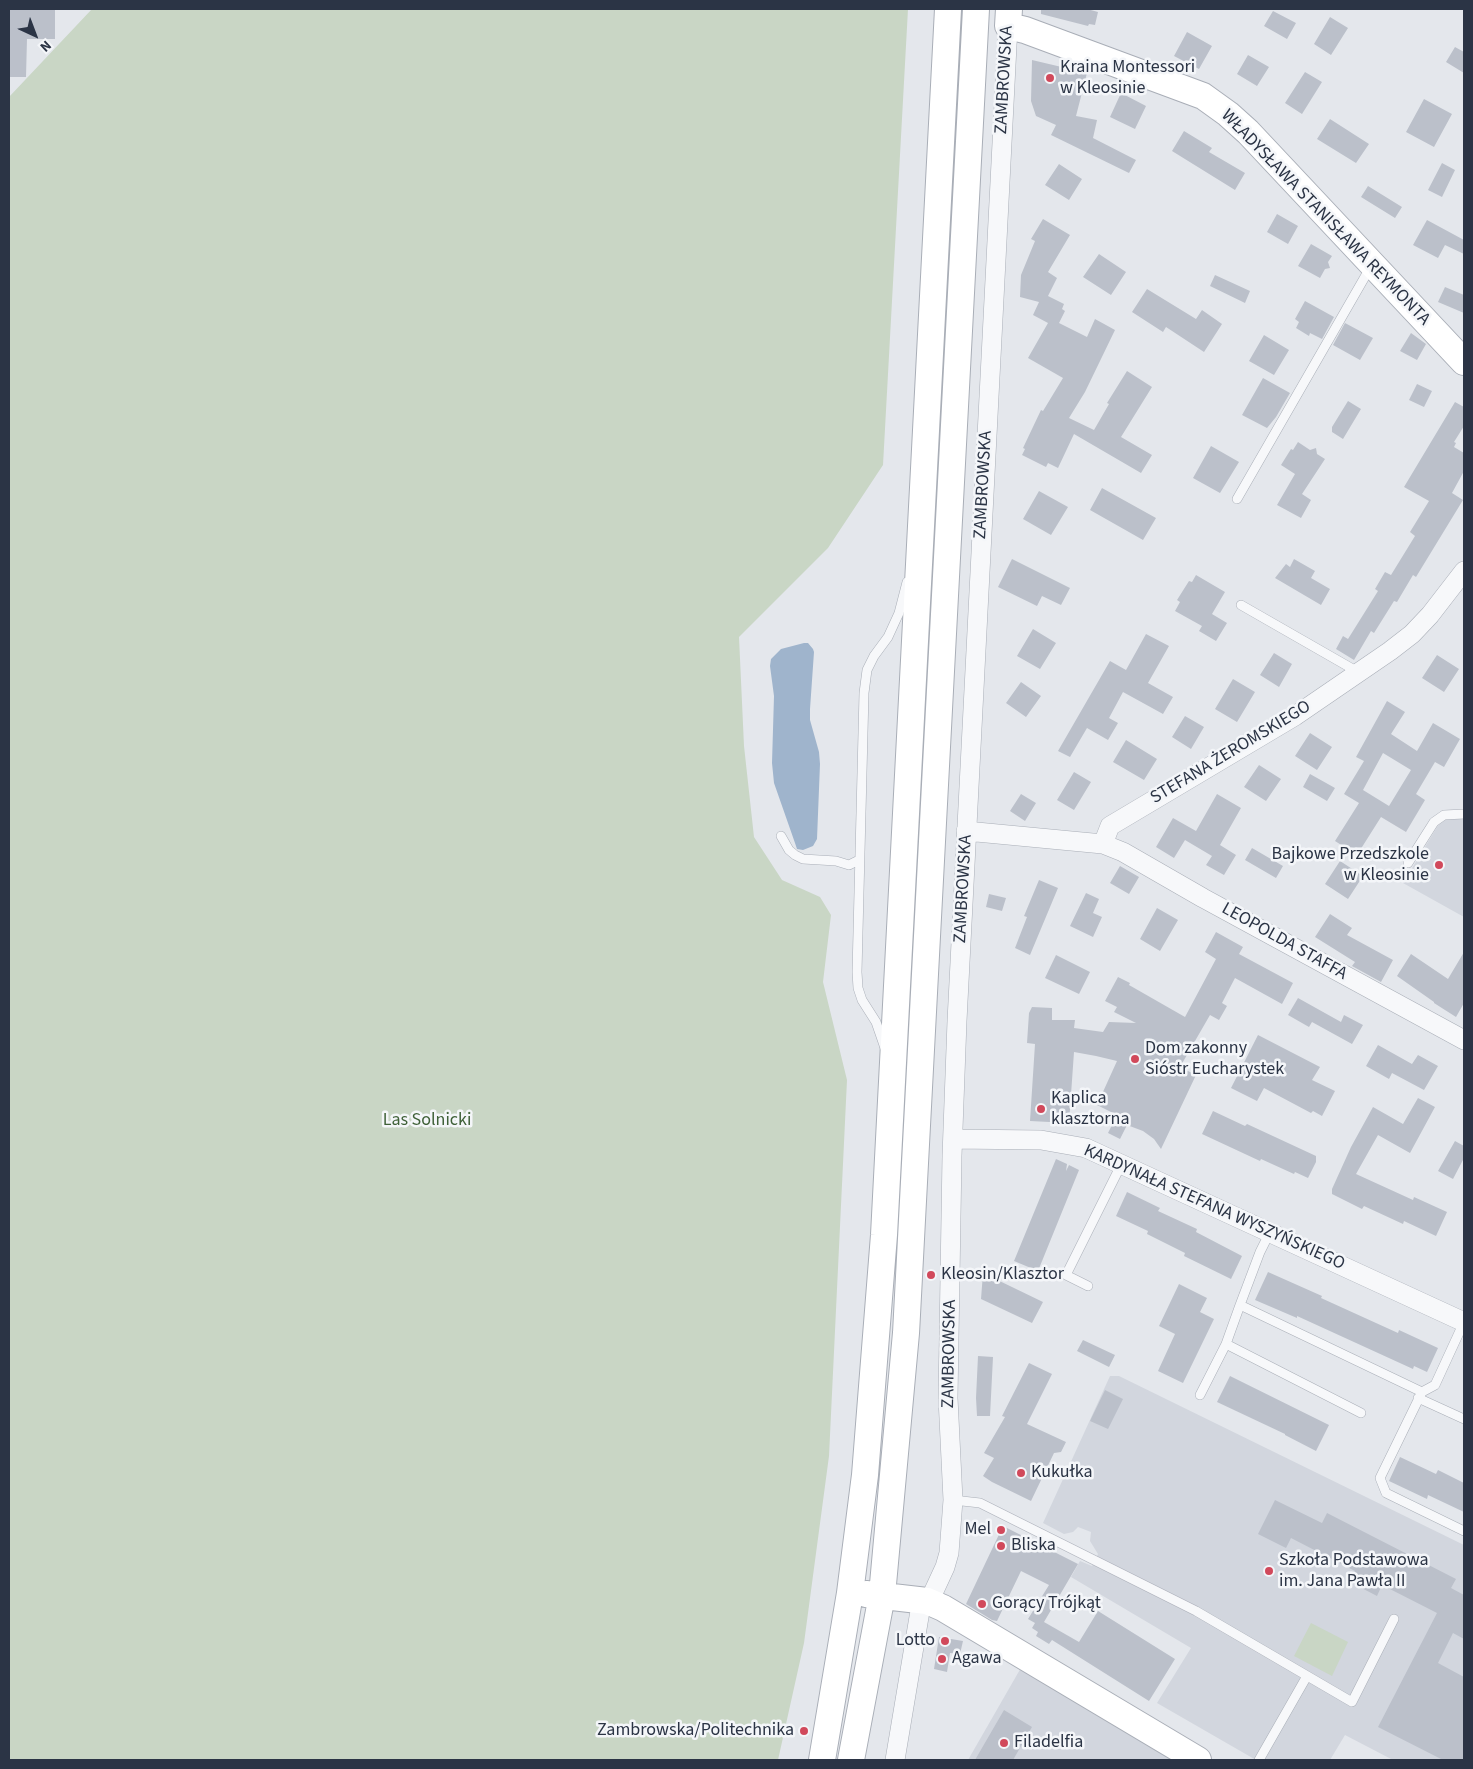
<!DOCTYPE html>
<html>
<head>
<meta charset="utf-8">
<style>
	body { margin:0 }
	#map { position:relative; width:1473px; height:1769px; overflow:hidden; background:#e4e7ec; font-family:"Source Sans 3",sans-serif }
	canvas { display:block }
	.frame { position:absolute; inset:0; border:10px solid #2b3445; pointer-events:none }
	.north { position:absolute; left:10px; top:10px; width:50px; height:50px; -webkit-text-stroke:4px #f4f6f9; paint-order:stroke; rotate:137deg; font-size:14px; font-weight:700; line-height:20px; text-align:center; color:#2b3445 }
	.north::after { content:''; display:block; margin:auto; width:18px; height:22px; background:#2b3445; clip-path:polygon(50% 0,100% 100%,50% 72%,0 100%) }
</style>
</head>
<body>
<div id="map">
<canvas width="1473" height="1769"></canvas>
<div class="frame"></div>
<div class="north">N</div>
</div>
<script>
const context = document.querySelector('canvas').getContext('2d');
context.lineJoin = 'round';
function paint(path, color) { context.fillStyle = color; context.fill(path, 'evenodd'); }
const shape = rows => new Path2D(rows.map(r => 'M' + r).join(''));
function strokePath(path, color, width, dash) { context.strokeStyle = color; context.lineWidth = width; context.lineCap = dash ? 'butt' : 'round'; context.setLineDash(dash || []); context.stroke(path); }
function label(font, color, halo, rows, align = 'center') {
  context.font = font + ' "Source Sans 3",sans-serif'; context.lineWidth = 5; context.setLineDash([]); context.textBaseline = 'middle'; context.strokeStyle = halo; context.fillStyle = color; for (const [text, x, y, turn = 0] of rows) {
    context.save(); context.translate(x, y); context.rotate((+turn || 0) * Math.PI / 180); context.textAlign = isNaN(turn) ? turn : align; if (halo) context.strokeText(text, 0, 0); context.fillText(text, 0, 0); context.restore();
  }
}
paint(shape([
	[1442,819,1464,819,1464,917,1403,883],
	[1110,1376,1119,1376,1464,1545,1464,1760,1393,1760,1345,1735,1330,1760,1256,1760,1157,1703,1191,1648,1071,1577,1080,1561,1092,1566,1098,1554,1090,1541,1091,1532,1078,1527,1073,1532,1064,1534,1043,1523],
	[1022,1666,1180,1760,968,1760]
]), '#d2d6de');
paint(shape([
	[92,9,908,9,883,465,828,548,739,637,744,746,754,837,782,880,820,897,831,915,823,982,847,1080,829,1456,804,1643,778,1760,9,1760,9,97],
	[1311,1623,1348,1642,1332,1676,1294,1656]
]), '#c9d6c5');
paint(shape([
	[804,643,808,643,813,649,814,652,810,709,810,720,819,752,820,764,817,839,813,846,803,850,797,849,795,843,774,783,772,763,774,696,770,666,771,659,781,649]
]), '#9fb4cc');
paint(shape([
	[9,9,55,9,55,39,27,39,26,77,9,77],
	[1041,9,1087,9,1098,12,1095,25,1089,24,1088,26,1041,14],
	[1273,11,1296,23,1287,39,1264,26],
	[1330,17,1348,28,1331,55,1314,44],
	[1187,32,1212,46,1199,69,1174,56],
	[1455,47,1464,52,1464,73,1446,62],
	[1248,55,1269,67,1257,86,1237,74],
	[1032,60,1087,73,1076,116,1097,120,1093,138,1136,160,1129,173,1051,135,1056,125,1036,116,1031,101],
	[1305,72,1322,82,1302,114,1285,103],
	[1121,93,1146,106,1135,129,1110,117],
	[1424,99,1452,114,1434,147,1406,132],
	[1330,119,1369,144,1356,163,1317,139],
	[1184,131,1212,148,1209,152,1245,173,1235,190,1172,151],
	[1442,163,1455,170,1442,197,1428,190],
	[1059,164,1082,179,1069,200,1045,185],
	[1368,186,1402,207,1395,218,1361,197],
	[1277,214,1298,226,1288,244,1267,232],
	[1043,219,1070,235,1048,272,1057,278,1048,296,1064,304,1062,309,1065,311,1059,323,1087,337,1095,319,1115,330,1085,392,1069,418,1094,430,1109,404,1107,403,1127,371,1152,387,1121,437,1152,455,1141,473,1074,434,1058,468,1048,463,1046,467,1022,455,1025,449,1023,448,1041,410,1043,411,1063,378,1028,358,1048,323,1033,315,1039,302,1020,297,1021,275,1035,241,1031,239],
	[1427,220,1464,240,1464,254,1445,245,1438,258,1413,245],
	[1311,244,1332,256,1328,262,1330,268,1325,269,1320,278,1298,266],
	[1099,254,1126,272,1111,295,1083,277],
	[1215,275,1250,291,1245,303,1210,286],
	[1445,287,1464,295,1464,313,1438,302],
	[1147,289,1196,319,1202,310,1222,324,1204,352,1166,327,1163,332,1132,312],
	[1305,301,1334,317,1322,339,1310,333,1309,336,1296,328,1299,322,1295,319],
	[1345,323,1373,338,1360,360,1333,345],
	[1411,333,1426,344,1417,360,1400,351],
	[1264,335,1289,350,1274,375,1249,361],
	[1263,378,1290,393,1276,417,1267,428,1242,415],
	[1417,384,1432,391,1424,407,1409,400],
	[1348,401,1361,409,1343,439,1332,432,1332,427],
	[1455,402,1464,407,1464,426,1454,442,1456,443,1454,447,1464,453,1464,471,1452,493,1463,500,1416,577,1413,575,1397,602,1394,601,1374,633,1371,631,1354,660,1336,649,1343,636,1348,639,1378,591,1375,589,1385,572,1391,575,1415,536,1410,532,1429,501,1404,487],
	[1298,442,1310,450,1316,448,1317,454,1325,459,1302,494,1311,500,1301,518,1277,505,1295,474,1281,465,1291,449,1293,450],
	[1211,446,1239,462,1220,493,1193,478],
	[1102,488,1156,518,1143,540,1090,510],
	[1039,491,1068,507,1051,535,1023,519],
	[1012,559,1070,588,1061,605,1042,596,1037,606,998,587],
	[1294,559,1315,571,1311,578,1330,589,1321,605,1275,578,1286,564,1290,567],
	[1196,575,1225,592,1212,614,1227,623,1216,641,1199,631,1202,626,1175,611,1180,602,1177,600,1189,581,1192,582],
	[1033,629,1056,643,1040,669,1017,656],
	[1146,634,1169,646,1148,683,1173,697,1163,714,1123,692,1109,718,1118,723,1108,740,1087,728,1070,757,1058,751,1110,661,1126,670],
	[1274,653,1292,664,1279,687,1260,675],
	[1437,655,1459,669,1444,692,1422,678],
	[1233,679,1255,692,1237,722,1215,709],
	[1021,682,1041,696,1026,717,1006,703],
	[1387,701,1405,712,1391,734,1417,751,1433,723,1460,739,1444,767,1435,762,1416,794,1425,800,1406,832,1381,817,1357,855,1335,841,1359,803,1344,794,1364,761,1356,757],
	[1383,753,1411,770,1389,806,1363,790],
	[1185,716,1204,727,1191,749,1172,737],
	[1310,733,1332,747,1317,770,1295,756],
	[1126,740,1157,759,1144,780,1113,762],
	[1259,765,1281,779,1266,801,1244,787],
	[1074,772,1091,782,1074,810,1057,800],
	[1310,774,1335,788,1327,801,1303,787],
	[1021,794,1036,803,1025,821,1010,811],
	[1217,794,1241,808,1220,845,1236,855,1224,875,1206,865,1212,856,1185,840,1174,858,1156,847,1173,818,1196,831],
	[1252,848,1283,866,1276,878,1245,860],
	[1340,861,1363,876,1348,899,1325,884],
	[1120,866,1139,877,1129,894,1110,883],
	[1039,880,1058,888,1030,955,1015,948,1027,917,1024,916],
	[1086,893,1099,899,1093,913,1102,917,1093,937,1070,926],
	[989,894,1006,898,1002,911,986,907],
	[1157,908,1178,920,1160,951,1140,939],
	[1330,914,1352,928,1347,935,1393,960,1381,982,1352,966,1355,962,1315,937],
	[1216,932,1243,947,1239,954,1293,983,1282,1004,1235,978,1222,1003,1227,1006,1219,1020,1210,1015,1180,1067,1196,1075,1161,1149,1154,1139,1143,1131,1127,1125,1120,1139,1108,1133,1117,1115,1097,1105,1117,1061,1096,1056,1074,1052,1069,1123,1030,1121,1035,1044,1027,1043,1029,1013,1032,1007,1052,1008,1052,1020,1075,1020,1074,1028,1103,1032,1109,1022,1136,1023,1114,1012,1117,1007,1105,1001,1118,977,1130,983,1129,985,1185,1017,1216,959,1205,952],
	[1464,952,1464,1003,1456,1017,1434,1003,1434,1002,1397,976,1411,954,1448,979],
	[1056,955,1090,972,1079,994,1045,978],
	[1298,998,1341,1022,1344,1015,1363,1025,1352,1044,1312,1022,1309,1027,1288,1015],
	[1258,1035,1320,1067,1312,1080,1335,1091,1322,1116,1313,1111,1311,1113,1264,1088,1257,1101,1231,1088],
	[1378,1045,1412,1064,1418,1055,1438,1066,1424,1090,1392,1073,1389,1079,1366,1066],
	[1418,1098,1435,1107,1410,1153,1378,1135,1356,1174,1413,1200,1414,1197,1447,1212,1436,1236,1404,1221,1403,1224,1364,1206,1362,1209,1332,1194,1332,1189,1351,1147,1373,1107,1403,1124],
	[1213,1111,1245,1126,1247,1124,1316,1156,1316,1162,1308,1178,1295,1172,1294,1174,1261,1159,1260,1161,1202,1134],
	[1455,1141,1464,1146,1464,1158,1453,1179,1438,1171],
	[1056,1159,1067,1164,1066,1171,1069,1165,1079,1170,1038,1271,1014,1261],
	[1127,1192,1160,1208,1158,1211,1197,1229,1196,1232,1242,1256,1231,1279,1184,1256,1185,1253,1147,1234,1148,1231,1116,1216],
	[1268,1272,1322,1296,1321,1298,1398,1333,1399,1330,1438,1348,1427,1372,1414,1366,1413,1369,1297,1316,1297,1318,1255,1300],
	[983,1273,1043,1302,1032,1323,981,1299],
	[1179,1284,1207,1298,1200,1312,1214,1319,1183,1383,1158,1371,1175,1334,1159,1326],
	[1083,1340,1115,1355,1109,1367,1077,1351],
	[978,1356,993,1357,990,1416,977,1416,976,1398],
	[1029,1363,1052,1374,1027,1424,1066,1442,1061,1452,1054,1453,1031,1501,992,1482,983,1476,994,1458,984,1453,1005,1417,1002,1416],
	[1230,1376,1329,1425,1316,1451,1285,1435,1285,1434,1217,1402],
	[1105,1390,1123,1399,1108,1429,1090,1421],
	[1400,1457,1436,1474,1438,1470,1464,1483,1464,1512,1428,1495,1427,1499,1389,1481],
	[1275,1500,1322,1523,1327,1513,1456,1579,1451,1588,1464,1595,1464,1639,1453,1633,1438,1663,1464,1677,1464,1760,1443,1760,1378,1727,1437,1613,1382,1585,1377,1596,1350,1582,1355,1571,1291,1538,1286,1548,1258,1534],
	[1003,1526,1078,1564,1044,1622,1079,1642,1098,1611,1175,1659,1149,1701,1052,1640,1049,1644,1036,1636,1038,1632,1032,1628,1035,1623,1028,1619,1049,1585,1021,1571,997,1621,992,1620,966,1604],
	[939,1637,963,1641,960,1654,950,1653,947,1672,934,1669],
	[1004,1710,1032,1727,1013,1760,975,1760]
]), '#bbc0ca');
const lane = shape([
	[1237,499,1370,268],
	[1241,605,1358,672],
	[781,836,789,850,795,855,803,859,836,861,849,865,859,860],
	[1408,863,1434,822,1444,815,1464,814],
	[885,1048,876,1022,862,1000,858,988,857,972,864,693,867,670,874,656,888,637,899,613,907,582],
	[1270,1232,1260,1252,1240,1305,1422,1392,1380,1478,1386,1493,1464,1531],
	[1088,1286,1066,1275,1121,1165],
	[1226,1344,1361,1413],
	[1422,1392,1435,1385,1464,1322],
	[1200,1395,1226,1344,1240,1305],
	[1418,1398,1464,1419],
	[953,1500,980,1503,1196,1611,1352,1702,1394,1619],
	[1259,1760,1307,1676]
]);
const street = shape([
	[966,831,1103,844,1110,826,1295,716,1390,651,1412,634,1430,615,1464,571],
	[1103,844,1123,852,1203,898,1464,1040],
	[953,1139,1041,1140,1086,1148,1464,1322],
	[895,1760,920,1611,933,1593,945,1567,949,1553,953,1500,948,1398,952,1156,957,1021,1008,26]
]);
const secondary = shape([
	[1009,9,1008,26,1025,30,1203,96,1228,114,1248,132,1464,362],
	[866,1594,927,1601,943,1608,1198,1760],
	[822,1760,850,1593,865,1475,884,1235,948,9],
	[851,1760,882,1595,906,1333,976,9]
]);
strokePath(lane, '#a9aeb7', 10);
strokePath(street, '#a9aeb7', 20);
strokePath(secondary, '#a9aeb7', 28);
strokePath(lane, '#f7f8fa', 9);
strokePath(street, '#f7f8fa', 19);
strokePath(secondary, '#fff', 26);
for (const [x, y, r, color] of [
	[1050,78,5,"#d1495b"],
	[1439,865,5,"#d1495b"],
	[1135,1059,5,"#d1495b"],
	[1041,1109,5,"#d1495b"],
	[931,1275,5,"#d1495b"],
	[1021,1473,5,"#d1495b"],
	[1001,1530,5,"#d1495b"],
	[1001,1546,5,"#d1495b"],
	[1269,1571,5,"#d1495b"],
	[982,1604,5,"#d1495b"],
	[945,1641,5,"#d1495b"],
	[942,1659,5,"#d1495b"],
	[804,1731,5,"#d1495b"],
	[1004,1743,5,"#d1495b"]
]) { const dot = new Path2D(); dot.arc(x, y, r, 0, 2 * Math.PI); context.fillStyle = color; context.fill(dot); strokePath(dot, '#f4f6f9', 2); }
label('18px', '#2b3445', '#f4f6f9', [
	["Kraina Montessori",1060,68],
	["w Kleosinie",1060,89],
	["Bajkowe Przedszkole",1429,855,"right"],
	["w Kleosinie",1429,876,"right"],
	["Dom zakonny",1145,1049],
	["Sióstr Eucharystek",1145,1070],
	["Kaplica",1051,1099],
	["klasztorna",1051,1120],
	["Kleosin/Klasztor",941,1275],
	["Kukułka",1031,1473],
	["Mel",991,1530,"right"],
	["Bliska",1011,1546],
	["Szkoła Podstawowa",1279,1561],
	["im. Jana Pawła II",1279,1582],
	["Gorący Trójkąt",992,1604],
	["Lotto",935,1641,"right"],
	["Agawa",952,1659],
	["Zambrowska/Politechnika",794,1731,"right"],
	["Filadelfia",1014,1743]
], 'left');
label('18px', '#2b3445', '#f4f6f9', [
	["ZAMBROWSKA",1005,80,-87],
	["WŁADYSŁAWA STANISŁAWA REYMONTA",1325,218,46],
	["ZAMBROWSKA",984,485,-87],
	["STEFANA ŻEROMSKIEGO",1231,753,-31],
	["ZAMBROWSKA",964,889,-87],
	["LEOPOLDA STAFFA",1284,942,29],
	["KARDYNAŁA STEFANA WYSZYŃSKIEGO",1214,1208,24],
	["ZAMBROWSKA",950,1354,-89]
]);
label('18px', '#3f6138', '#f4f6f9', [
	["Las Solnicki",427,1121]
]);
</script>
</body>
</html>
